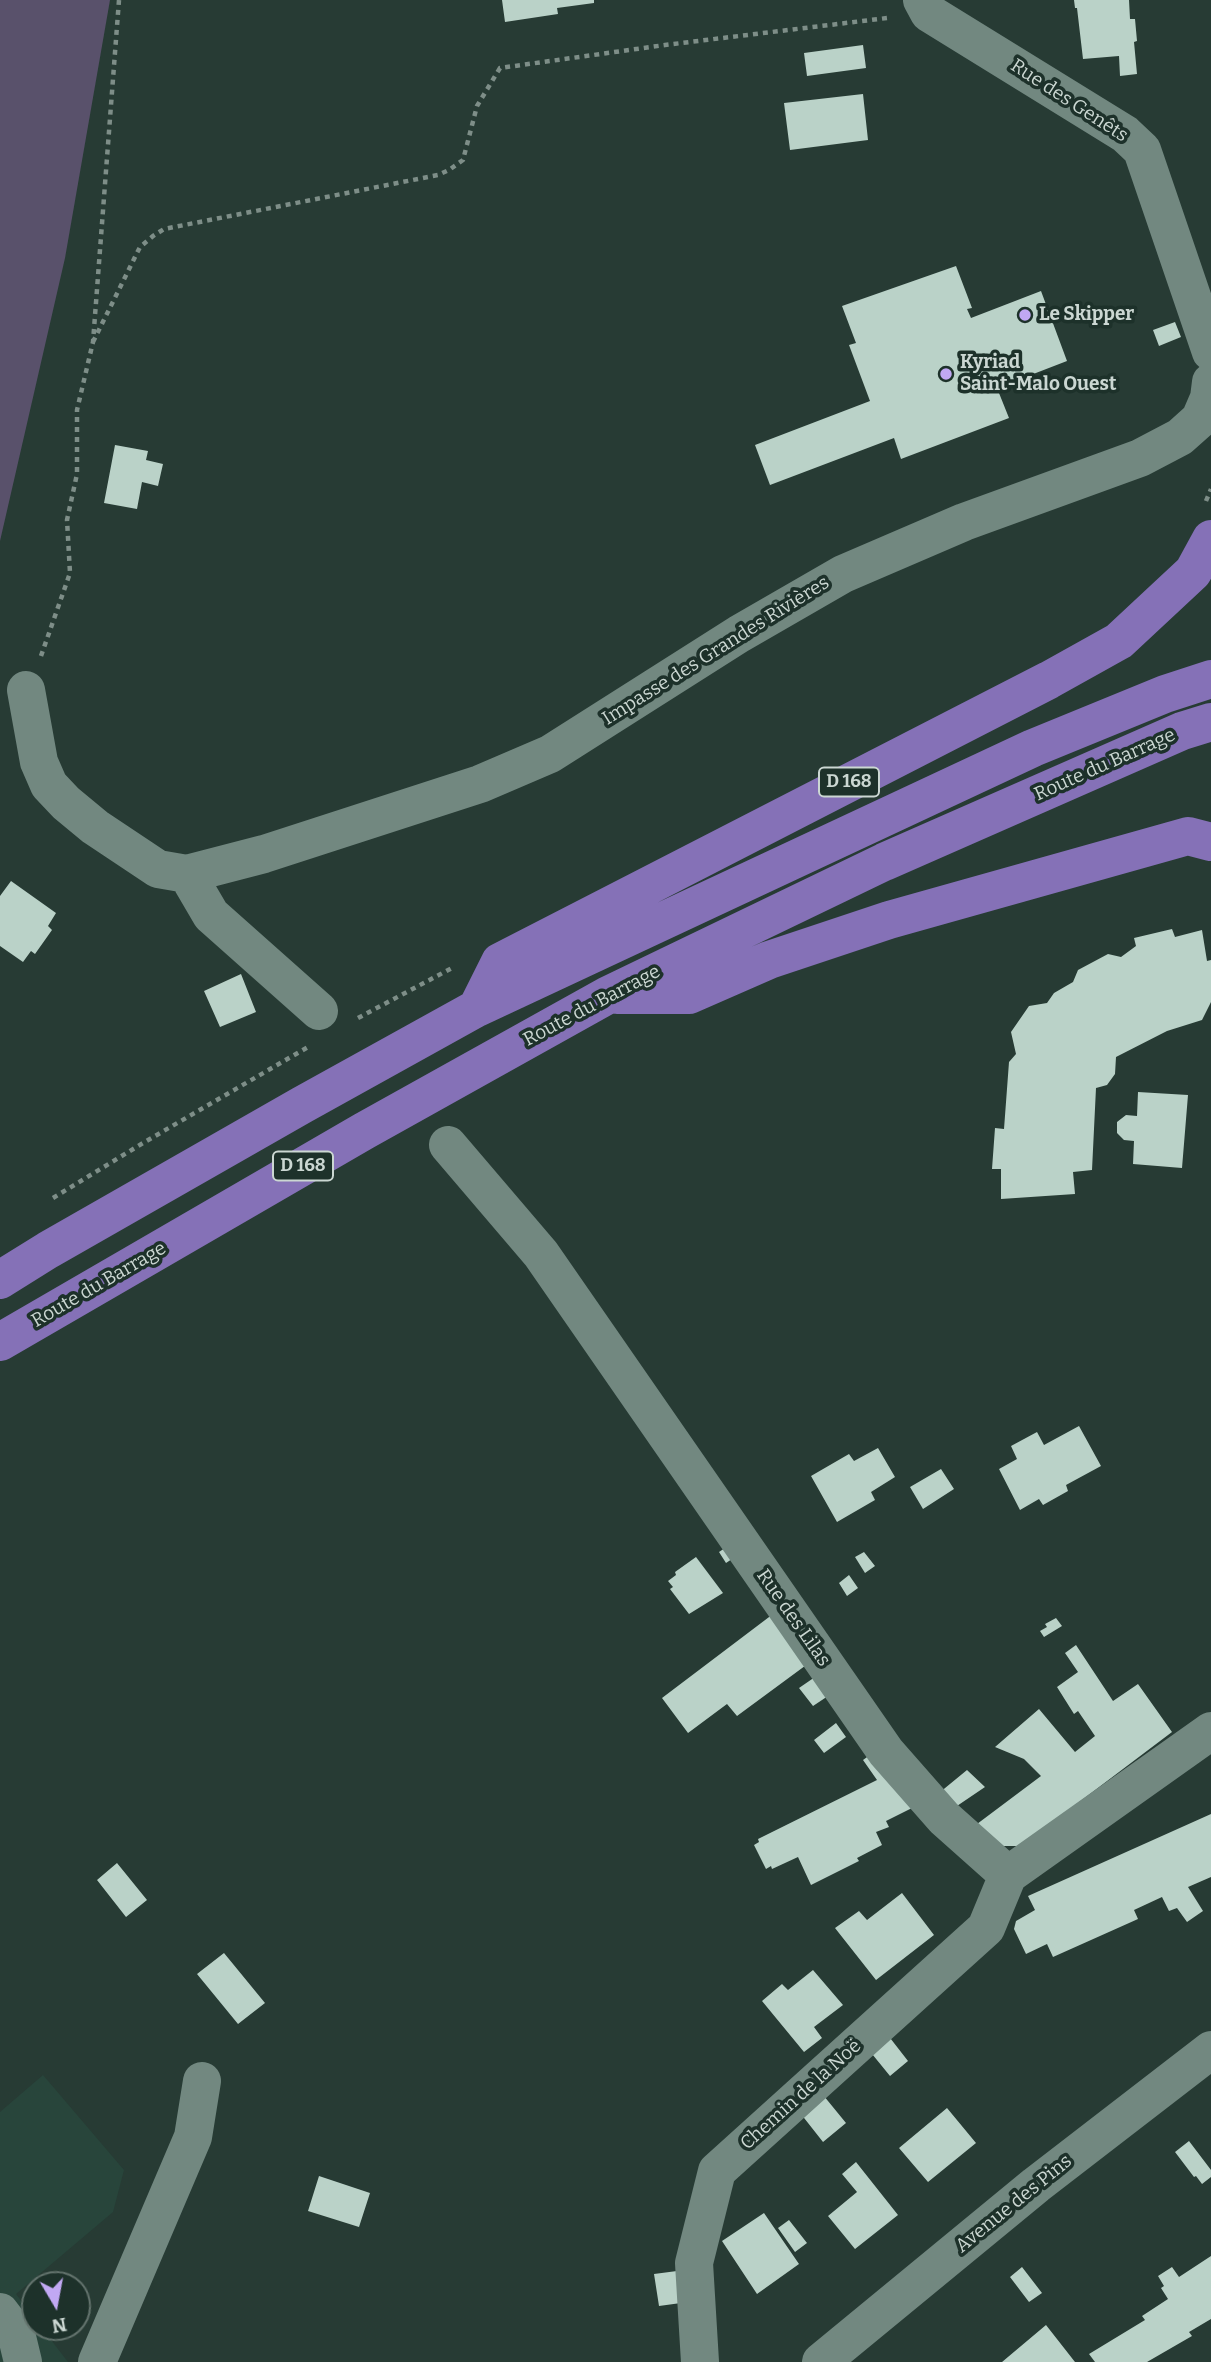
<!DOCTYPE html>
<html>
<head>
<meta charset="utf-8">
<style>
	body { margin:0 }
	#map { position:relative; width:1211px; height:2362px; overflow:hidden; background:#273b34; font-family:Bitter,serif }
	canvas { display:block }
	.north { position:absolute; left:21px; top:2271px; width:70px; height:70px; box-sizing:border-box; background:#1d312a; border:2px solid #63736d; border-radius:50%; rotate:170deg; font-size:19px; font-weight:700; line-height:28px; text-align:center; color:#cbd7d2 }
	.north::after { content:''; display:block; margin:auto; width:24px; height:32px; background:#c1a8f3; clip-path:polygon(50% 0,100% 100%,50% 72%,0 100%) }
</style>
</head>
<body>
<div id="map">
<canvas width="1211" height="2362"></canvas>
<div class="north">N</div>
</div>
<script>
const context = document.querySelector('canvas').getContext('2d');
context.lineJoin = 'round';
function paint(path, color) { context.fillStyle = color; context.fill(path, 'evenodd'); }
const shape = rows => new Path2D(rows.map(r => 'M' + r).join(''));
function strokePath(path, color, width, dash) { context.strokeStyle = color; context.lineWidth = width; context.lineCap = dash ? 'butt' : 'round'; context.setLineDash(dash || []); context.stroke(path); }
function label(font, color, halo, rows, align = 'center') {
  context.font = font + ' Bitter,serif'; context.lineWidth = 7; context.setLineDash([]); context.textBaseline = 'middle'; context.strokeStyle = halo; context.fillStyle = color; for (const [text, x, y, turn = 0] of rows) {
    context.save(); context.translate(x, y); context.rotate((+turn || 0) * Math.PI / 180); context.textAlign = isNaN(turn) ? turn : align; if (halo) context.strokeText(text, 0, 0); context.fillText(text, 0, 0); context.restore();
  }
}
paint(shape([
	[43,2075,124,2170,113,2212,16,2294,35,2319,35,2327,41,2327,68,2362,0,2362,0,2112]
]), '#28453b');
paint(shape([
	[0,0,110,0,65,258,0,541]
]), '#59516b');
paint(shape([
	[502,0,594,0,594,3,557,8,558,14,505,22],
	[1074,0,1129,0,1130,19,1135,19,1137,41,1134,42,1137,74,1120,76,1119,56,1083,59,1077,8,1075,8],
	[863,45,866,68,807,76,804,53],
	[863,94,868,140,790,150,784,103],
	[956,266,972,308,967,309,971,318,1041,291,1067,361,997,388,1009,418,901,459,894,438,770,485,755,445,870,401,849,345,856,343,842,306],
	[1175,322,1181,337,1159,346,1153,330],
	[115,445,148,451,146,460,163,464,158,486,142,482,137,509,104,503],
	[11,881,56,913,48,926,52,930,35,954,31,951,23,962,0,946,0,896],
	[1172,929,1175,937,1202,930,1207,961,1211,960,1211,1002,1202,1020,1167,1031,1116,1057,1115,1074,1107,1085,1096,1088,1092,1170,1073,1172,1075,1194,1001,1199,1001,1169,992,1169,995,1128,1004,1129,1009,1062,1016,1054,1011,1032,1029,1006,1047,1003,1054,993,1073,982,1078,970,1108,954,1121,957,1136,946,1134,938],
	[241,974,256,1012,220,1027,204,991],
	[1138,1092,1188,1095,1182,1168,1133,1164,1134,1141,1124,1140,1117,1133,1117,1122,1126,1115,1137,1116],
	[1079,1426,1101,1466,1066,1485,1068,1491,1043,1505,1039,1499,1020,1510,999,1469,1017,1459,1011,1446,1037,1432,1044,1445],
	[878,1448,895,1477,871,1492,875,1500,837,1522,811,1476,849,1454,854,1461],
	[941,1469,954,1489,923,1509,910,1487],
	[731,1544,738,1555,726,1563,719,1552],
	[864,1552,875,1566,865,1573,855,1557],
	[696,1557,723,1593,689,1614,670,1589,673,1587,668,1581,676,1575,675,1572],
	[849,1575,858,1588,847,1596,839,1583],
	[777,1611,813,1660,737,1716,727,1704,688,1733,662,1698],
	[1056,1618,1062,1626,1044,1637,1040,1631,1047,1627,1045,1624],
	[1076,1645,1113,1701,1138,1684,1172,1732,1021,1846,998,1846,973,1827,1041,1776,1024,1759,995,1747,1039,1709,1075,1752,1095,1736,1078,1711,1074,1714,1057,1687,1078,1672,1065,1653],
	[815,1677,828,1696,813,1706,799,1688],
	[836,1723,846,1737,824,1753,814,1740],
	[874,1752,918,1805,886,1821,889,1827,876,1832,882,1845,857,1858,859,1861,811,1885,798,1857,772,1869,771,1866,766,1869,754,1845,759,1842,758,1839,877,1780,863,1760],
	[967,1770,985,1787,954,1808,939,1793],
	[1211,1814,1211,1877,1188,1887,1203,1911,1187,1922,1177,1908,1169,1911,1162,1897,1134,1910,1138,1919,1053,1957,1047,1944,1026,1954,1014,1929,1016,1921,1035,1910,1028,1896],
	[117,1863,147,1900,126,1917,97,1880],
	[902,1893,934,1935,876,1980,835,1928,859,1911,867,1920],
	[224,1953,265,2003,238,2024,197,1974],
	[813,1970,843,2005,814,2027,822,2038,804,2052,762,2001,782,1984,788,1990],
	[887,2034,908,2061,890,2076,868,2049],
	[819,2090,846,2123,823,2142,797,2109],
	[947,2108,976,2143,928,2182,899,2148],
	[1189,2141,1211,2170,1211,2177,1202,2184,1196,2176,1194,2177,1175,2152],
	[856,2162,898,2215,855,2249,828,2216,857,2192,842,2174],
	[319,2176,370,2193,359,2227,308,2211],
	[764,2213,799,2264,757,2294,722,2241],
	[789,2220,807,2243,795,2252,778,2228],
	[1211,2256,1211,2319,1189,2332,1192,2336,1147,2362,1095,2362,1089,2354,1145,2320,1142,2316,1168,2299,1161,2288,1164,2286,1158,2276,1172,2267,1179,2277],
	[1022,2267,1042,2293,1029,2302,1010,2277],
	[677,2271,681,2303,659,2306,654,2274],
	[1046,2325,1075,2362,1002,2362]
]), '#bad2c8');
strokePath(shape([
	[93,342,140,247,153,236,164,229,438,175,449,170,463,160,477,106,500,68,665,45,887,18],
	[1206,501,1211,489],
	[41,656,70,573,67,520,77,474,77,410,93,342,119,0],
	[358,1018,452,968],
	[53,1198,143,1143,308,1047]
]), '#7e8e88', 4.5, [5, 5]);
strokePath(shape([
	[922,0,929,13,1125,134,1142,150,1211,352],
	[26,690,39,762,49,785,66,803,95,827,158,869,187,874,264,854,480,784,550,754,739,634,843,574,964,522,1140,458,1180,437,1200,419,1209,398,1211,382],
	[187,874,211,915,319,1011],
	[448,1145,541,1254,886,1752,944,1818,1008,1875],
	[1008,1875,1211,1731],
	[0,2312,16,2333,23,2362],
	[97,2362,193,2137,202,2081],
	[700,2362,694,2263,717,2171,986,1928,1008,1875],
	[821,2362,1036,2185,1211,2050]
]), '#728880', 38);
strokePath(shape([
	[617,995,689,995,769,960,889,920,1188,836,1211,842],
	[477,1008,500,962,1049,680,1119,641,1193,572,1211,539],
	[0,1280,48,1250,302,1105,477,1008,1033,748,1165,694,1211,679],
	[0,1342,364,1131,608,995,884,862,1182,731,1211,722]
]), '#8571b7', 38);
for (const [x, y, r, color] of [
	[1025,315,7,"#c1a8f3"],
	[946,374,7,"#c1a8f3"]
]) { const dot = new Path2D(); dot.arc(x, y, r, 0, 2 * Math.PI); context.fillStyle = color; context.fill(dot); strokePath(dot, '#1d312a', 2.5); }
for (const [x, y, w] of [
	[849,782,60],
	[303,1166,60]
]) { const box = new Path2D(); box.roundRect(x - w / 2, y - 14.5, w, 29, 5); context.fillStyle = '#1d312a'; context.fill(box); strokePath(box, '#cbd7d2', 2); }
label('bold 18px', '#cbd7d2', null, [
	["D 168",849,782],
	["D 168",303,1166]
]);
label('19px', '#cbd7d2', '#1d312a', [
	["Rue des Genêts",1069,101,33],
	["Impasse des Grandes Rivières",716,651,-32],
	["Route du Barrage",1105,765,-24],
	["Route du Barrage",592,1006,-28],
	["Route du Barrage",99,1285,-30],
	["Rue des Lilas",793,1618,55],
	["Chemin de la Noë",801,2095,-42],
	["Avenue des Pins",1014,2204,-39]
]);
label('bold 19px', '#cbd7d2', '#1d312a', [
	["Le Skipper",1039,315],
	["Kyriad",960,363],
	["Saint-Malo Ouest",960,385]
], 'left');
</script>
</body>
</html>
